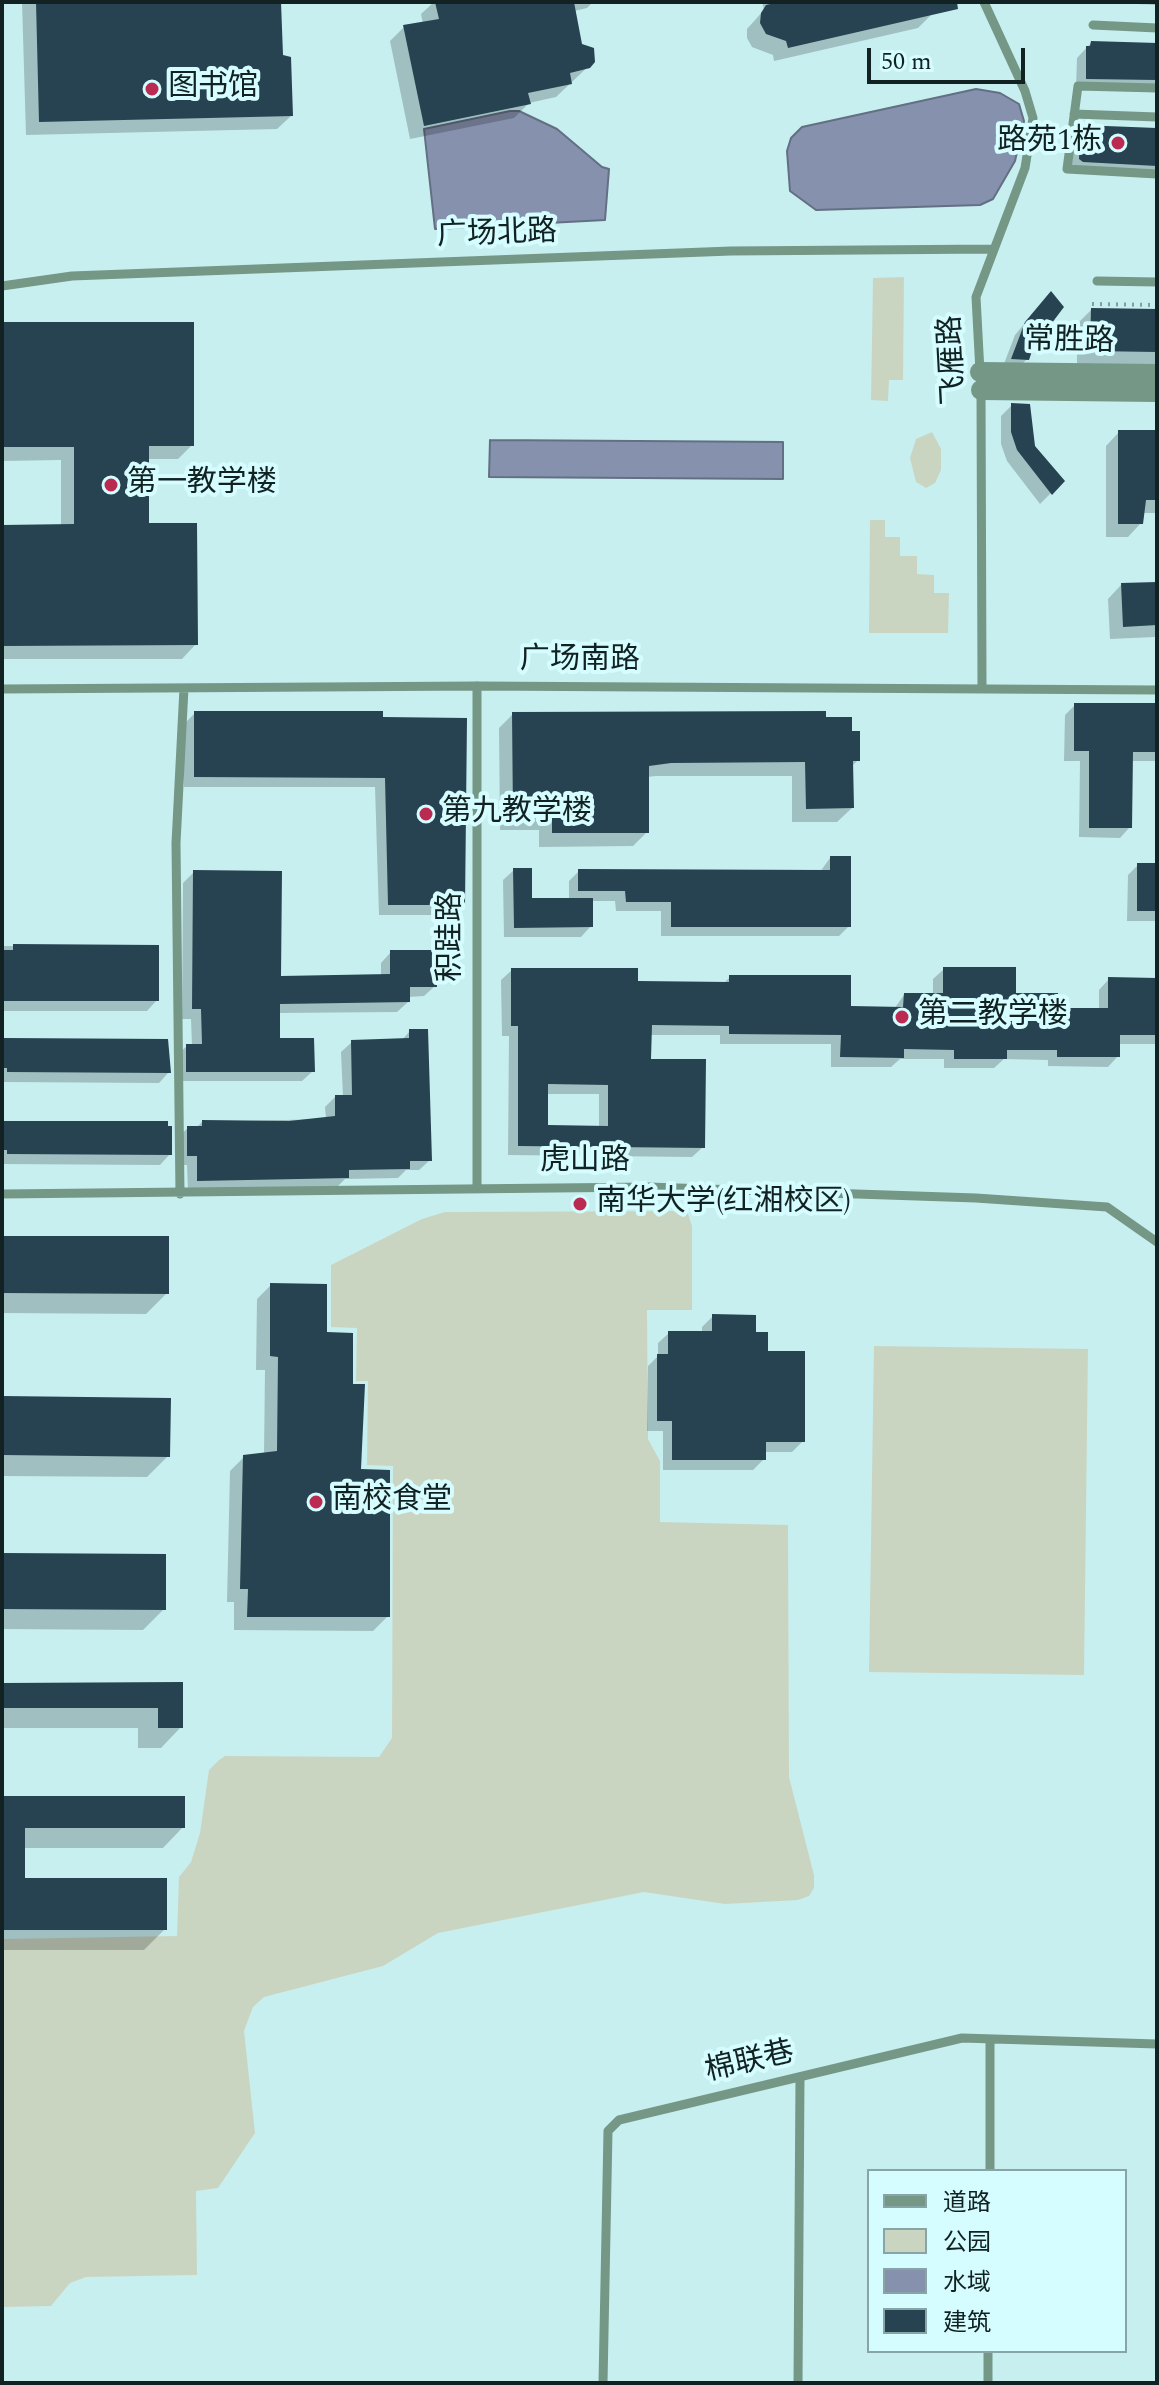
<!DOCTYPE html>
<html>
<head>
<meta charset="utf-8">
<style>
	body { margin:0 }
	#map { position:relative; width:1159px; height:2385px; overflow:hidden; background:#c8eff0; font-family:Spectral,"Noto Sans SC",serif }
	canvas { display:block }
	.frame { position:absolute; inset:0; border:4px solid #122122; pointer-events:none }
	.legend { position:absolute; left:867px; top:2169px; width:260px; height:184px; box-sizing:border-box; background:#d5fcfe; border:2px solid #87a4a6; margin:0; padding:10px 14px; list-style:none; font-size:24px; color:#122122 }
	.legend li { display:flex; align-items:center; gap:16px; height:40px }
	.legend b { width:40px; border:2px solid #87a4a6 }
	.scale { position:absolute; left:867px; top:48px; width:158px; height:36px; box-sizing:border-box; border:4px solid #122122; border-top:0; padding-left:10px; font-size:24px; line-height:28px; white-space:nowrap; color:#122122; -webkit-text-stroke:6px #d5fcfe; paint-order:stroke }
</style>
</head>
<body>
<div id="map">
<canvas width="1159" height="2385"></canvas>
<div class="frame"></div>
<ul class="legend">
<li><b style="height:10px;background:#749786"></b>道路</li>
<li><b style="height:22px;background:#cad5c1"></b>公园</li>
<li><b style="height:22px;background:#8691ad"></b>水域</li>
<li><b style="height:22px;background:#274250"></b>建筑</li>
</ul>
<div class="scale">50 m</div>
</div>
<script>
const context = document.querySelector('canvas').getContext('2d');
context.lineJoin = 'round';
function paint(path, color) { context.fillStyle = color; context.fill(path, 'evenodd'); }
const shape = rows => new Path2D(rows.map(r => 'M' + r).join(''));
function strokePath(path, color, width, dash) { context.strokeStyle = color; context.lineWidth = width; context.lineCap = dash ? 'butt' : 'round'; context.setLineDash(dash || []); context.stroke(path); }
function label(font, color, halo, rows, align = 'center') {
  context.font = font + ' Spectral,"Noto Sans SC",serif'; context.lineWidth = 8; context.setLineDash([]); context.textBaseline = 'middle'; context.strokeStyle = halo; context.fillStyle = color; for (const [text, x, y, turn = 0] of rows) {
    context.save(); context.translate(x, y); context.rotate((+turn || 0) * Math.PI / 180); context.textAlign = isNaN(turn) ? turn : align; if (halo) context.strokeText(text, 0, 0); context.fillText(text, 0, 0); context.restore();
  }
}
paint(shape([
	[904,277,903,380,889,380,888,401,871,400,873,278],
	[932,432,941,449,941,470,935,483,926,488,916,482,910,458,916,439],
	[870,520,885,520,885,537,900,537,900,556,917,556,917,574,934,575,934,593,949,593,948,633,869,633],
	[687,1211,692,1226,692,1310,647,1310,648,1439,660,1461,660,1522,788,1525,789,1777,814,1875,814,1888,809,1896,798,1900,725,1904,644,1892,438,1933,383,1966,264,1997,253,2007,244,2031,255,2133,218,2188,196,2191,197,2275,86,2277,70,2283,51,2306,2,2307,2,1939,177,1936,179,1877,191,1862,200,1833,209,1770,219,1760,225,1756,379,1757,392,1738,393,1466,367,1465,368,1381,356,1381,357,1328,331,1327,331,1265,422,1219,445,1212],
	[874,1346,1088,1349,1084,1675,869,1672]
]), '#cad5c1');
const water = shape([
	[976,89,1000,93,1019,104,1024,121,1015,161,993,199,980,205,816,210,790,191,787,151,791,138,802,127,976,89],
	[510,111,519,111,557,129,602,167,609,169,605,220,435,229,424,129,510,111],
	[490,440,783,442,783,479,489,477,490,440]
]);
paint(water, '#8691ad');
strokePath(water, '#636f83', 2);
paint(shape([
	[22,2,279,2,281,57,291,116,277,129,26,135],
	[434,2,593,2,587,8,574,11,580,46,593,62,556,97,529,103,514,118,410,139,390,41,404,27,423,24,421,14],
	[762,2,929,2,932,14,918,28,774,61,773,55,752,47,747,38,747,29,764,10],
	[1094,2,1157,2,1157,5],
	[1091,43,1157,45,1157,91,1076,88,1077,58],
	[1081,127,1157,130,1157,176,1072,172,1071,138],
	[1041,304,1061,307,1028,358,1017,369,1002,369,1015,335],
	[1091,310,1157,311,1157,365,1077,365,1077,324],
	[2,324,192,445,178,459,147,459,147,525,196,644,182,659,2,659,2,527,61,526,61,460,2,461],
	[1012,405,1033,447,1063,481,1040,504,1007,461,1001,444,1001,416],
	[1119,432,1157,432,1157,513,1142,513,1141,523,1128,537,1106,537,1106,446],
	[1157,583,1157,647,1155,637,1110,639,1108,599,1121,585],
	[1075,705,1157,705,1157,761,1131,761,1130,827,1120,838,1079,837,1080,761,1064,761,1065,715],
	[195,713,381,713,463,904,453,915,379,915,375,787,184,787,184,724],
	[513,714,824,719,850,733,858,760,851,767,852,808,837,822,792,822,792,776,656,776,647,777,647,832,633,846,539,847,539,830,500,830,499,728],
	[830,858,849,926,839,936,661,936,661,911,616,911,615,901,591,901,591,926,581,937,504,937,503,880,514,870,530,900,569,900,569,881,579,871,820,872],
	[1138,865,1157,865,1157,921,1127,921,1128,875],
	[194,872,279,978,381,976,381,963,391,952,435,986,424,996,408,997,408,1002,397,1012,278,1013,278,1040,313,1071,302,1081,176,1081,176,1056,187,1046,192,1046,191,1019,182,1019,183,883],
	[2,946,157,947,157,1000,147,1011,2,1011],
	[944,969,1056,1010,1099,1010,1099,990,1109,979,1157,980,1157,1044,1118,1044,1118,1056,1108,1067,1048,1066,1048,1060,1004,1059,994,1068,944,1068,944,1059,900,1059,891,1067,831,1067,831,1044,720,1044,720,1035,650,1035,649,1061,703,1147,692,1157,508,1155,509,1036,502,1036,501,980,512,970,636,983,723,984,730,977,849,1008,894,1009,904,995,933,995,933,979],
	[546,1094,599,1094,599,1128,546,1127],
	[410,1031,430,1160,419,1170,406,1170,398,1178,345,1179,337,1187,188,1190,187,1165,178,1165,177,1138,188,1128,196,1128,202,1122,326,1119,325,1107,335,1097,343,1097,341,1052,352,1042,401,1041],
	[2,1040,166,1041,169,1072,159,1083,2,1082],
	[2,1123,166,1123,170,1154,160,1165,2,1164],
	[2,1238,167,1293,146,1314,2,1313],
	[271,1285,325,1334,351,1386,359,1471,388,1616,373,1631,234,1630,234,1602,227,1602,230,1471,244,1457,264,1454,265,1370,256,1370,257,1299],
	[713,1316,766,1353,803,1441,792,1452,764,1452,764,1459,753,1470,663,1470,663,1431,647,1431,648,1366,658,1356,658,1343,669,1333,702,1333,702,1327],
	[2,1398,168,1456,147,1477,2,1476],
	[2,1555,164,1609,143,1630,2,1629],
	[181,1684,181,1727,161,1748,138,1748,138,1728,2,1728,2,1685],
	[2,1798,183,1827,163,1848,23,1848,23,1880,165,1929,144,1950,2,1950]
]), '#0003');
paint(shape([
	[36,2,281,2,283,55,291,57,293,116,39,122],
	[435,2,574,2,582,44,594,48,595,62,590,68,570,73,572,84,528,93,531,104,424,126,403,25,439,19],
	[779,2,957,2,958,9,788,48,786,41,766,34,760,23,761,13,766,5],
	[1091,41,1157,43,1157,80,1086,79,1086,46,1090,46],
	[1080,125,1157,128,1157,166,1083,162,1079,159],
	[1051,291,1064,307,1033,348,1029,360,1011,359,1025,322],
	[1091,308,1157,309,1157,352,1090,351],
	[2,322,194,322,194,446,149,446,149,523,197,523,198,645,2,646,2,525,74,524,74,447,2,447],
	[1011,403,1030,404,1035,446,1065,481,1052,495,1017,450,1011,432],
	[1118,430,1157,430,1157,500,1146,500,1143,524,1118,524],
	[1157,582,1157,625,1123,627,1121,583],
	[1074,703,1157,703,1157,752,1133,752,1132,828,1089,828,1089,751,1074,751],
	[194,711,383,711,383,717,467,718,465,905,388,905,385,778,194,777],
	[826,711,826,717,852,717,852,731,860,731,860,761,853,761,854,808,806,809,805,762,671,763,649,766,649,833,552,833,552,817,513,817,512,712],
	[830,856,851,856,851,927,671,927,671,902,626,902,625,891,578,891,578,869,830,870],
	[1137,863,1157,863,1157,911,1137,911],
	[513,868,532,868,532,898,593,898,593,927,514,928],
	[193,870,282,871,281,976,390,974,390,950,436,950,437,987,410,987,410,1002,280,1004,280,1038,314,1038,315,1072,186,1072,186,1044,202,1044,201,1009,192,1009],
	[13,944,159,945,159,1001,2,1001,2,950,13,950],
	[943,967,1016,967,1016,993,1058,993,1058,1008,1108,1008,1108,977,1157,978,1157,1035,1120,1035,1120,1057,1057,1057,1057,1050,1007,1050,1007,1059,954,1059,954,1050,904,1049,904,1058,840,1057,841,1035,729,1034,729,1026,652,1025,651,1059,706,1059,705,1148,518,1146,518,1026,511,1026,511,968,638,968,638,981,729,982,729,975,851,975,851,1006,903,1007,904,993,943,993],
	[548,1084,608,1085,608,1126,548,1125],
	[409,1029,428,1029,432,1161,410,1161,410,1169,349,1170,349,1178,197,1181,197,1156,187,1156,187,1126,202,1126,202,1120,289,1121,335,1116,335,1095,352,1095,351,1040,409,1038],
	[4,1038,168,1039,171,1073,7,1072,7,1068,2,1068],
	[4,1121,168,1121,168,1126,172,1126,172,1155,7,1154,7,1150,2,1150],
	[2,1236,169,1236,169,1294,2,1293],
	[270,1283,327,1284,327,1332,353,1333,353,1384,365,1384,361,1469,390,1470,390,1617,247,1617,248,1589,240,1589,243,1455,277,1451,278,1357,270,1356],
	[712,1314,756,1315,756,1332,768,1332,768,1351,805,1351,805,1442,766,1442,766,1460,672,1460,672,1421,657,1421,657,1354,668,1354,668,1331,712,1331],
	[2,1396,171,1398,170,1457,2,1455],
	[2,1553,166,1554,166,1610,2,1609],
	[183,1682,183,1728,158,1728,158,1708,2,1708,2,1683],
	[2,1796,185,1796,185,1828,25,1828,25,1878,167,1878,167,1930,2,1930]
]), '#274250');
strokePath(shape([
	[1092,304,1157,305]
]), '#819fa0', 4, [2, 6]);
strokePath(shape([
	[1093,25,1157,28],
	[1157,88,1078,86,1067,169,1157,174],
	[1074,114,1157,117],
	[1097,281,1157,282],
	[2,286,72,276,731,251,994,249],
	[980,372,976,297,1025,168,1033,118,1025,91,984,2],
	[981,391,982,687],
	[477,686,477,1187],
	[2,689,477,686,1157,690],
	[2,1194,648,1187,976,1198,1107,1207,1157,1242],
	[180,1194,176,843,184,688],
	[990,2171,990,2039],
	[603,2383,608,2131,619,2120,962,2038,1157,2044],
	[798,2383,800,2077],
	[988,2383,988,2351]
]), '#749786', 9);
strokePath(shape([
	[980,372,1157,374],
	[981,390,1157,392]
]), '#749786', 20);
for (const [x, y, r, color] of [
	[152,89,8,"#bb2b51"],
	[1118,143,8,"#bb2b51"],
	[111,485,8,"#bb2b51"],
	[426,814,8,"#bb2b51"],
	[902,1017,8,"#bb2b51"],
	[580,1204,8,"#bb2b51"],
	[316,1502,8,"#bb2b51"]
]) { const dot = new Path2D(); dot.arc(x, y, r, 0, 2 * Math.PI); context.fillStyle = color; context.fill(dot); strokePath(dot, '#d5fcfe', 3); }
label('30px', '#122122', '#d5fcfe', [
	["图书馆",168,89],
	["路苑1栋",1102,143,"right"],
	["第一教学楼",127,485],
	["第九教学楼",442,814],
	["第二教学楼",918,1017],
	["南华大学(红湘校区)",596,1204],
	["南校食堂",332,1502]
], 'left');
label('30px', '#122122', '#d5fcfe', [
	["广场北路",497,236,-2],
	["常胜路",1069,343,1],
	["飞雁路",955,360,-93],
	["广场南路",580,662],
	["积跬路",453,937,-90],
	["虎山路",585,1163],
	["棉联巷",750,2064,-13]
]);
</script>
</body>
</html>
